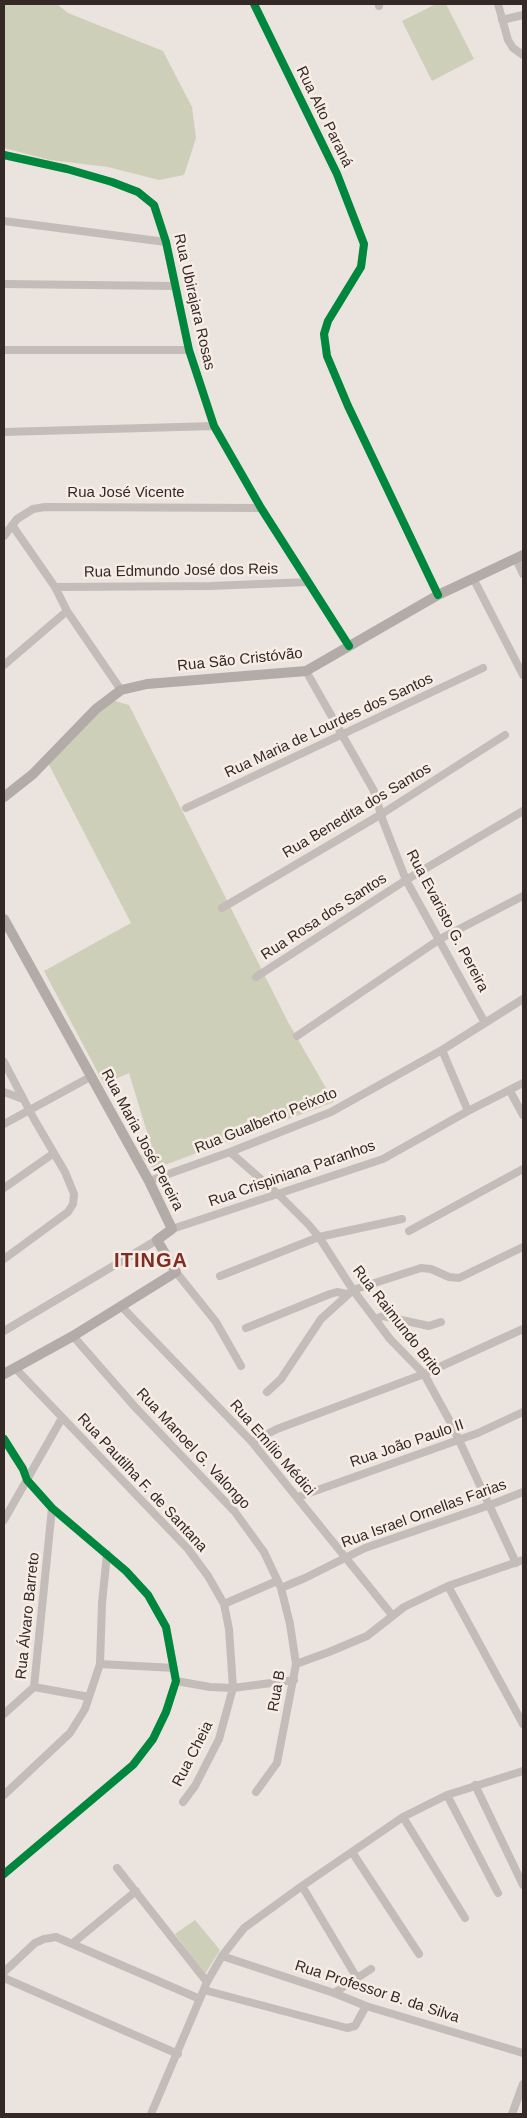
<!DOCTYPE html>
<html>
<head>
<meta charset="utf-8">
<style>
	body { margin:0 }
	#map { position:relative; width:527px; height:2118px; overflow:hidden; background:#ebe3de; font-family:Arial,sans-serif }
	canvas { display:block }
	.frame { position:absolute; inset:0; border:5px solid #342927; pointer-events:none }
</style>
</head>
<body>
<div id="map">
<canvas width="527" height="2118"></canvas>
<div class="frame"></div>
</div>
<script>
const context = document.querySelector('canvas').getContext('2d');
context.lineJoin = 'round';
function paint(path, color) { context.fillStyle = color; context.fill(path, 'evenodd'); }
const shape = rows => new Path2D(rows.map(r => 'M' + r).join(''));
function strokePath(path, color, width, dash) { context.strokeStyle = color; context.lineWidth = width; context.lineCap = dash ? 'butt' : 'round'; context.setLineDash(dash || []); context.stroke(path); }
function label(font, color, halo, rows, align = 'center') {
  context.font = font + ' Arial,sans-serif'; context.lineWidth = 5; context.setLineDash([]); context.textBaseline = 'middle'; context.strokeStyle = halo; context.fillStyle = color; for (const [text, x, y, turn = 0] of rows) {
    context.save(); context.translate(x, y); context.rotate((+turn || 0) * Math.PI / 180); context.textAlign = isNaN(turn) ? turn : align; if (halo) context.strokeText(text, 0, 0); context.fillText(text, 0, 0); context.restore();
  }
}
paint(shape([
	[4,4,57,4,68,13,163,51,192,107,196,138,184,175,159,180,108,167,50,160,4,148],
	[436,4,446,4,474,59,432,81,402,21],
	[108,699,129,705,288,1022,334,1102,154,1169,141,1156,150,1142,129,1073,104,1084,44,971,131,923,46,759],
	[195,1920,220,1950,205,1974,175,1934]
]), '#cecfb9');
strokePath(shape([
	[254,4,337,174,364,244,361,267,328,321,324,334,327,356,348,406,438,595],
	[498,4,508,40,513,48,523,55],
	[379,6,379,4],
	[502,20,523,15],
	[4,155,67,169,112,182,138,192,154,205,166,242,189,350,214,426,261,508,349,646],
	[4,221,166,242],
	[4,284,174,286],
	[4,350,189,350],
	[4,432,214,426],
	[12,525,55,587,67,611,121,690],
	[4,536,17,519,33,509,45,507,261,508],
	[516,559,523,574],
	[474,580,523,675],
	[55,587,210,586,308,582],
	[4,665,67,611],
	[306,671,374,791,383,821,406,880,485,1023],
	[186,808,483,668],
	[222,908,380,815,505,735],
	[256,977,406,880,523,811],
	[297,1036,440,939,523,896],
	[442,1050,468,1111],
	[4,1062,34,1119,65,1172,74,1194,73,1204,68,1212,4,1259],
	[510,1091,523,1115],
	[4,1092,23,1099],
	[4,1124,92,1076],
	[230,1152,279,1195,308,1224,319,1237,353,1290,390,1339,424,1374,452,1425,516,1563],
	[149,1181,230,1152,331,1112,442,1050,523,999],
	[4,1188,54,1153],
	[172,1229,383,1159,468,1111,523,1083],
	[409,1231,523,1169],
	[176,1272,216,1322,241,1366],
	[220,1276,319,1237,402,1219],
	[122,1307,252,1442,392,1615],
	[375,1319,383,1316,429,1326,441,1322],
	[246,1328,330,1294,337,1292,347,1294],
	[4,1331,157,1240],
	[73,1336,135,1407,235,1512,264,1552,281,1588,290,1624,296,1664,277,1763,256,1792],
	[15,1368,188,1549,208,1576,224,1604,229,1629,233,1688,219,1739,195,1786,183,1802],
	[267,1392,281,1379,321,1319,353,1290,421,1268,431,1269,449,1277,459,1278,523,1247],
	[4,1439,23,1469,27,1480,52,1508,126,1571,148,1595,166,1627,176,1681,166,1712,153,1739,133,1765,4,1874],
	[252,1442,277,1429,424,1374,523,1329],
	[298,1497,478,1433,523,1412],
	[4,1520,62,1418],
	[448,1586,523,1724],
	[281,1588,305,1578,365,1548,490,1505,523,1492],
	[224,1604,277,1581],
	[100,1664,174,1668],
	[296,1664,329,1652,367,1636,404,1607,448,1586,523,1560],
	[176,1681,210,1687,233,1688,294,1680],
	[34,1687,89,1697],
	[4,1714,34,1687,52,1508],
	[475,1785,523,1885],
	[4,1795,70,1733,85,1709,100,1664,102,1603,107,1554],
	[447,1795,498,1893],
	[403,1817,465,1918],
	[352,1852,419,1954],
	[117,1868,207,1982],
	[302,1886,357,1978],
	[73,1943,136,1891],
	[222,1956,334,1993,366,2006,523,2053],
	[4,1972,35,1943,44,1939,56,1937,200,1999],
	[4,1978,178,2054],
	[204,1990,347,2028,355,2026,366,2006],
	[334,1993,371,1969],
	[151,2114,207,1982,222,1956,244,1928,302,1886,403,1817,447,1795,523,1771],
	[512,2114,523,2084]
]), '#c4bcb8', 8);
strokePath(shape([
	[4,797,33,774,96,709,121,690,147,684,306,671,438,595,523,555],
	[4,919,149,1181,172,1229,157,1240,176,1272,73,1336,4,1374]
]), '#b3aba7', 10);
strokePath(shape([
	[254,4,337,174,364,244,361,267,328,321,324,334,327,356,348,406,438,595],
	[4,155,67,169,112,182,138,192,154,205,166,242,189,350,214,426,261,508,349,646],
	[4,1439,23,1469,27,1480,52,1508,126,1571,148,1595,166,1627,176,1681,166,1712,153,1739,133,1765,4,1874]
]), '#00873e', 8);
label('15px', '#342927', '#f8ede5', [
	["Rua Alto Paraná",324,117,64],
	["Rua Ubirajara Rosas",194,302,77],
	["Rua José Vicente",126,493],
	["Rua Edmundo José dos Reis",181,571,-1],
	["Rua São Cristóvão",240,660,-6],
	["Rua Maria de Lourdes dos Santos",329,726,-25],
	["Rua Benedita dos Santos",357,811,-31],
	["Rua Rosa dos Santos",324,917,-33],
	["Rua Evaristo G. Pereira",447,921,62],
	["Rua Gualberto Peixoto",266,1121,-22],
	["Rua Maria José Pereira",142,1140,62],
	["Rua Crispiniana Paranhos",292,1174,-19],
	["Rua Raimundo Brito",397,1321,52],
	["Rua João Paulo II",407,1444,-19],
	["Rua Emílio Médici",272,1448,49],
	["Rua Manoel G. Valongo",193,1449,47],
	["Rua Pautilha F. de Santana",142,1483,47],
	["Rua Israel Ornellas Farias",424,1514,-20],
	["Rua Álvaro Barreto",28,1616,-84],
	["Rua B",277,1691,-80],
	["Rua Cheia",193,1754,-63],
	["Rua Professor B. da Silva",377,1992,18]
]);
context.letterSpacing = '1px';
label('bold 20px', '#802c23', '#f8ede5', [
	["ITINGA",151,1261]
]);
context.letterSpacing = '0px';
</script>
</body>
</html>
